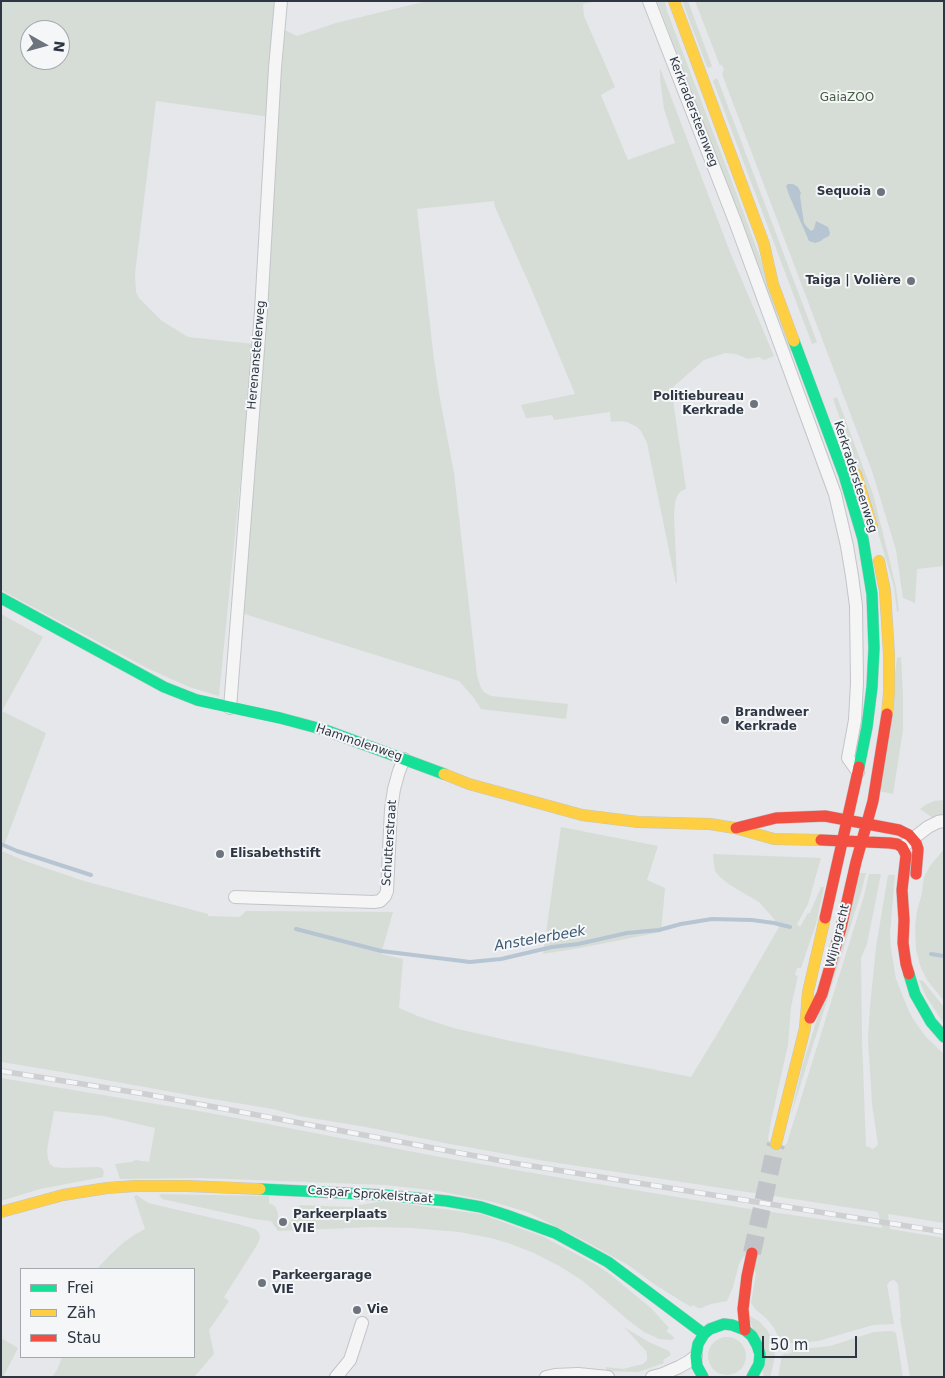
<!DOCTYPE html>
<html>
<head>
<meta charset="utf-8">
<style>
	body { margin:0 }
	#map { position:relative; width:945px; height:1378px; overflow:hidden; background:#e5e7ea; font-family:"DejaVu Sans",sans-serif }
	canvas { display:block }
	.frame { position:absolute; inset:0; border:2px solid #2d3642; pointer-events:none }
	.legend { position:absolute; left:20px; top:1268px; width:175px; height:90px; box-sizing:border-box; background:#f4f6f8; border:1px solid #a4a9af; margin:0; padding:6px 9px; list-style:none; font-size:15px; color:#2d3642 }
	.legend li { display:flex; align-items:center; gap:10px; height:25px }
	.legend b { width:25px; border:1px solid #a4a9af }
	.north { position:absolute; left:20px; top:20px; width:50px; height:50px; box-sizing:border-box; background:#f4f6f8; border:1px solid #a4a9af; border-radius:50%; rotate:97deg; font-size:14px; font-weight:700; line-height:20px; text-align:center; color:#2d3642 }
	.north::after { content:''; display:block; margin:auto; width:18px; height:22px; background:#6d747d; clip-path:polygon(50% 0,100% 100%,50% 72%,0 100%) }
	.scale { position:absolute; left:762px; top:1336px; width:95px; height:22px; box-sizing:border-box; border:2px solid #2d3642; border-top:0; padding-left:6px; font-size:15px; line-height:18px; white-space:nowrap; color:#2d3642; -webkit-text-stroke:4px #f4f6f8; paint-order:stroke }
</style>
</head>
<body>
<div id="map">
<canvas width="945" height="1378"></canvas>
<div class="frame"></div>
<ul class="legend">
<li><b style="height:6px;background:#16e098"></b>Frei</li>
<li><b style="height:6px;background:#ffcf43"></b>Zäh</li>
<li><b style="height:6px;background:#f24e42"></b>Stau</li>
</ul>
<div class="north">N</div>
<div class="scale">50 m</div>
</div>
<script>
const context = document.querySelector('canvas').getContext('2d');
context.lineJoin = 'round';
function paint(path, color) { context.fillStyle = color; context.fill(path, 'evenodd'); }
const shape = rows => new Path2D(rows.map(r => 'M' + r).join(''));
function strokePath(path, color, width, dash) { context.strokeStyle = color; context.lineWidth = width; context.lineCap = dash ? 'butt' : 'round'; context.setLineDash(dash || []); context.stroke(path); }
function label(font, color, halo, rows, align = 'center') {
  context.font = font + ' "DejaVu Sans",sans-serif'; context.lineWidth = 4; context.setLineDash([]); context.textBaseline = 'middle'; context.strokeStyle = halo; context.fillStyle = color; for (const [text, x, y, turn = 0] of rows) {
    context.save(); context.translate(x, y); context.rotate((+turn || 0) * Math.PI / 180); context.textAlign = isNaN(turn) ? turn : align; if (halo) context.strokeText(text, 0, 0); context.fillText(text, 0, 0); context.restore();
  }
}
paint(shape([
	[1,1,278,1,270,117,156,101,135,274,136,292,139,298,162,321,188,337,254,344,219,696,189,687,149,669,1,590],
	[30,30,60,30,60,60,30,60],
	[427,1,597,1,583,4,584,16,615,87,601,95,628,160,675,143,664,109,660,78,660,68,730,252,774,356,764,360,759,357,748,359,736,354,725,353,704,360,673,387,674,407,686,489,681,491,677,496,675,503,674,515,677,582,676,584,647,443,641,431,637,427,627,422,619,421,611,422,610,412,554,420,552,415,529,418,526,418,521,405,575,394,531,288,495,207,494,201,417,209,434,360,440,399,454,473,477,676,481,688,484,692,491,696,568,704,566,719,481,709,474,698,459,681,235,611,285,30,297,36,336,23],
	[657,1,665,1,667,11,737,195,794,350,790,352],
	[682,1,688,1,712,66,710,68,707,67],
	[695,1,944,1,944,566,917,569,915,603,903,598,896,550,872,471,722,74,724,69,721,64,720,66],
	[716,78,718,80,817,342,812,344,713,81],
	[837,397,873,494,890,562,896,588,899,611,897,612,894,587,871,509,862,480,833,399],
	[1,614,43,637,2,711,46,733,2,851,25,861,84,881,208,914,208,916,240,917,246,911,393,912,381,954,403,959,399,1008,420,1017,453,1028,511,1041,691,1077,725,1021,779,927,774,919,759,902,730,885,720,877,715,871,713,854,821,858,808,904,797,924,800,927,808,913,810,913,821,887,824,887,816,924,801,968,797,968,795,975,798,976,791,1007,788,1045,771,1121,768,1139,771,1145,784,1146,787,1143,864,896,869,874,881,874,867,944,861,958,862,1039,866,1146,873,1149,878,1145,872,1104,868,1039,870,1007,876,947,888,875,895,875,890,934,891,949,896,979,908,1009,913,1019,926,1037,944,1054,944,1223,888,1214,890,1229,944,1238,944,1377,910,1377,900,1317,901,1317,898,1284,894,1280,890,1281,887,1285,894,1324,873,1325,818,1341,800,1343,787,1343,778,1336,774,1328,767,1319,755,1309,751,1303,756,1273,744,1256,739,1264,733,1287,727,1301,711,1304,701,1308,698,1308,693,1305,691,1307,657,1286,628,1265,585,1241,527,1212,493,1202,439,1191,385,1185,201,1178,120,1179,115,1164,131,1162,136,1160,149,1162,155,1128,104,1116,54,1111,47,1150,48,1158,50,1164,54,1167,63,1168,97,1167,102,1168,104,1172,103,1177,40,1189,1,1201,1,1078,210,1113,440,1157,574,1180,744,1208,882,1228,878,1212,545,1161,450,1144,366,1127,299,1116,273,1109,194,1096,62,1072,1,1062],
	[901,657,903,693,903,730,893,794,879,791,897,658],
	[944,800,944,817,933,818,920,809,927,804,934,801],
	[561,827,658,846,647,880,665,888,661,932,580,948,543,954],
	[944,849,944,1001,927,980,921,968,916,950,915,927,917,911,922,893,924,877,930,866],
	[858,873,866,873,861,893,791,1115,802,1067,844,932],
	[919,980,923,981,944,1007,944,1024,926,996],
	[161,1194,269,1196,269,1203,275,1206,278,1213,278,1220,280,1222,291,1222,294,1211,295,1208,301,1205,349,1207,383,1201,481,1214,544,1237,595,1264,611,1275,652,1309,669,1328,666,1331,674,1337,674,1339,671,1340,659,1339,644,1332,628,1320,583,1281,561,1267,534,1253,508,1243,491,1238,459,1232,412,1228,373,1227,278,1231,271,1221,254,1219,162,1199,159,1195],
	[137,1195,148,1203,238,1224,255,1229,259,1233,260,1238,257,1245,224,1297,229,1301,209,1330,214,1354,194,1377,52,1377,57,1370,62,1357,194,1357,194,1269,97,1269,110,1255,123,1243,134,1235,145,1229,134,1196],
	[747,1314,760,1322,767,1330,771,1337,775,1354,774,1362,770,1377,764,1377,752,1326],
	[624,1327,649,1342,669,1351,671,1355,663,1360,664,1363,638,1372,606,1371,606,1367,623,1369,643,1364,647,1360,647,1355,646,1351],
	[891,1331,896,1333,903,1377,778,1377,782,1355,784,1354,791,1353,792,1350,830,1346,874,1332],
	'708 1356a19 19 0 1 1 38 0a19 19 0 1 1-38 0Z',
	[1,1338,18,1348,3,1377,1,1377]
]), '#d6ddd6');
paint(shape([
	[788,184,793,184,798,187,801,193,800,196,804,223,807,227,811,231,814,229,816,221,828,227,830,233,829,236,823,239,821,241,815,243,809,241,789,195,786,186]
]), '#b7c5d2');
strokePath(shape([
	[1,844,17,851,91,875],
	[296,929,381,951,470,962,501,959,552,947,578,944,627,933,659,930,681,924,712,919,752,920,774,923,790,927],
	[931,954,944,956]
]), '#b7c5d2', 4);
strokePath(shape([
	[752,1253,776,1144]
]), '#c0c4c8', 18, [18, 9]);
const street = shape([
	[649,1,736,224,835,494,847,546,852,576,856,606,857,683,855,720,848,758,858,772],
	[230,708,261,311,275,68,281,1],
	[906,844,928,827,938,822,944,821],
	[235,897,374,902,380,901,385,896,387,891,391,809,394,789,399,771,404,759],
	[336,1377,350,1360,362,1323],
	[546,1377,555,1375,578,1374,608,1377],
	[652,1377,663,1374,679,1367,688,1362,696,1356]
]);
const fast = shape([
	[794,341,844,475,863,539,872,594,874,648,872,687,867,727,859,767],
	[1,598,164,687,197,700,280,718,325,730,444,774],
	[909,974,915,994,931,1022,944,1037],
	[260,1189,384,1195,447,1201,481,1207,506,1215,555,1233,608,1262,704,1334],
	[703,1377,697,1366,696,1356,698,1344,704,1334,710,1329,724,1324,732,1325,745,1330,752,1336,757,1345,760,1354,759,1364,752,1377]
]);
const slow = shape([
	[674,1,764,244,773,284,794,341],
	[856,474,872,526],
	[879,561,885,591,889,655,889,693,887,714],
	[444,774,469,784,582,815,638,822,710,824,735,828,774,839,821,840],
	[776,1144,805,1028,808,992,825,918],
	[1,1212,63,1195,107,1188,135,1186,187,1186,260,1189]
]);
const jam = shape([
	[736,828,776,818,825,816,899,830,909,835,916,843,918,849,916,874],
	[821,840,890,843,897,844,902,847,906,855,902,890,904,920,903,943,906,964,909,974],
	[825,918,859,767],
	[810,1018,822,994,841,928,856,862,873,801,887,714],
	[745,1330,743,1309,747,1276,752,1253]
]);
strokePath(street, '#c3c5c8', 14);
strokePath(fast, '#c3c5c8', 12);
strokePath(slow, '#c3c5c8', 12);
strokePath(jam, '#c3c5c8', 12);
strokePath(street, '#f5f5f6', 12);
strokePath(fast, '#16e098', 11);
strokePath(slow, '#ffcf43', 11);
strokePath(jam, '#f24e42', 11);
const rail = shape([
	[1,1071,145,1094,513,1163,944,1232]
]);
strokePath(rail, '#cecfd1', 5.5);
strokePath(rail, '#f4f6f8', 4, [11]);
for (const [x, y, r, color] of [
	[881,192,5,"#6d747d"],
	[911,281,5,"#6d747d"],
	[754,404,5,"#6d747d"],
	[725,720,5,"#6d747d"],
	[220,854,5,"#6d747d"],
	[283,1222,5,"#6d747d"],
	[262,1283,5,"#6d747d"],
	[357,1310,5,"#6d747d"]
]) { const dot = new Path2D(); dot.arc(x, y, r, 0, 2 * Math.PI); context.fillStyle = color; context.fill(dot); strokePath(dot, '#f4f6f8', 2); }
label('12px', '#445d3c', '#f4f6f8', [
	["GaiaZOO",847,98]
]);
label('12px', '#2d3642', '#f4f6f8', [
	["Kerkradersteenweg",693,112,69],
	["Herenanstelerweg",257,355,-85],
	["Kerkradersteenweg",855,477,72],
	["Hammolenweg",359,743,19],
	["Schutterstraat",390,843,-86],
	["Wijngracht",838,936,-76],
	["Caspar Sprokelstraat",370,1195,4]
]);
label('bold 12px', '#2d3642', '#f4f6f8', [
	["Sequoia",871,192,"right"],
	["Taiga | Volière",901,281,"right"],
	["Politiebureau",744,397,"right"],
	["Kerkrade",744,411,"right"],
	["Brandweer",735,713],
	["Kerkrade",735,727],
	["Elisabethstift",230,854],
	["Parkeerplaats",293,1215],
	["VIE",293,1229],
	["Parkeergarage",272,1276],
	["VIE",272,1290],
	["Vie",367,1310]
], 'left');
label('italic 14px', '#3a5773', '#f4f6f8', [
	["Anstelerbeek",540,939,-10]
]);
</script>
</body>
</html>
